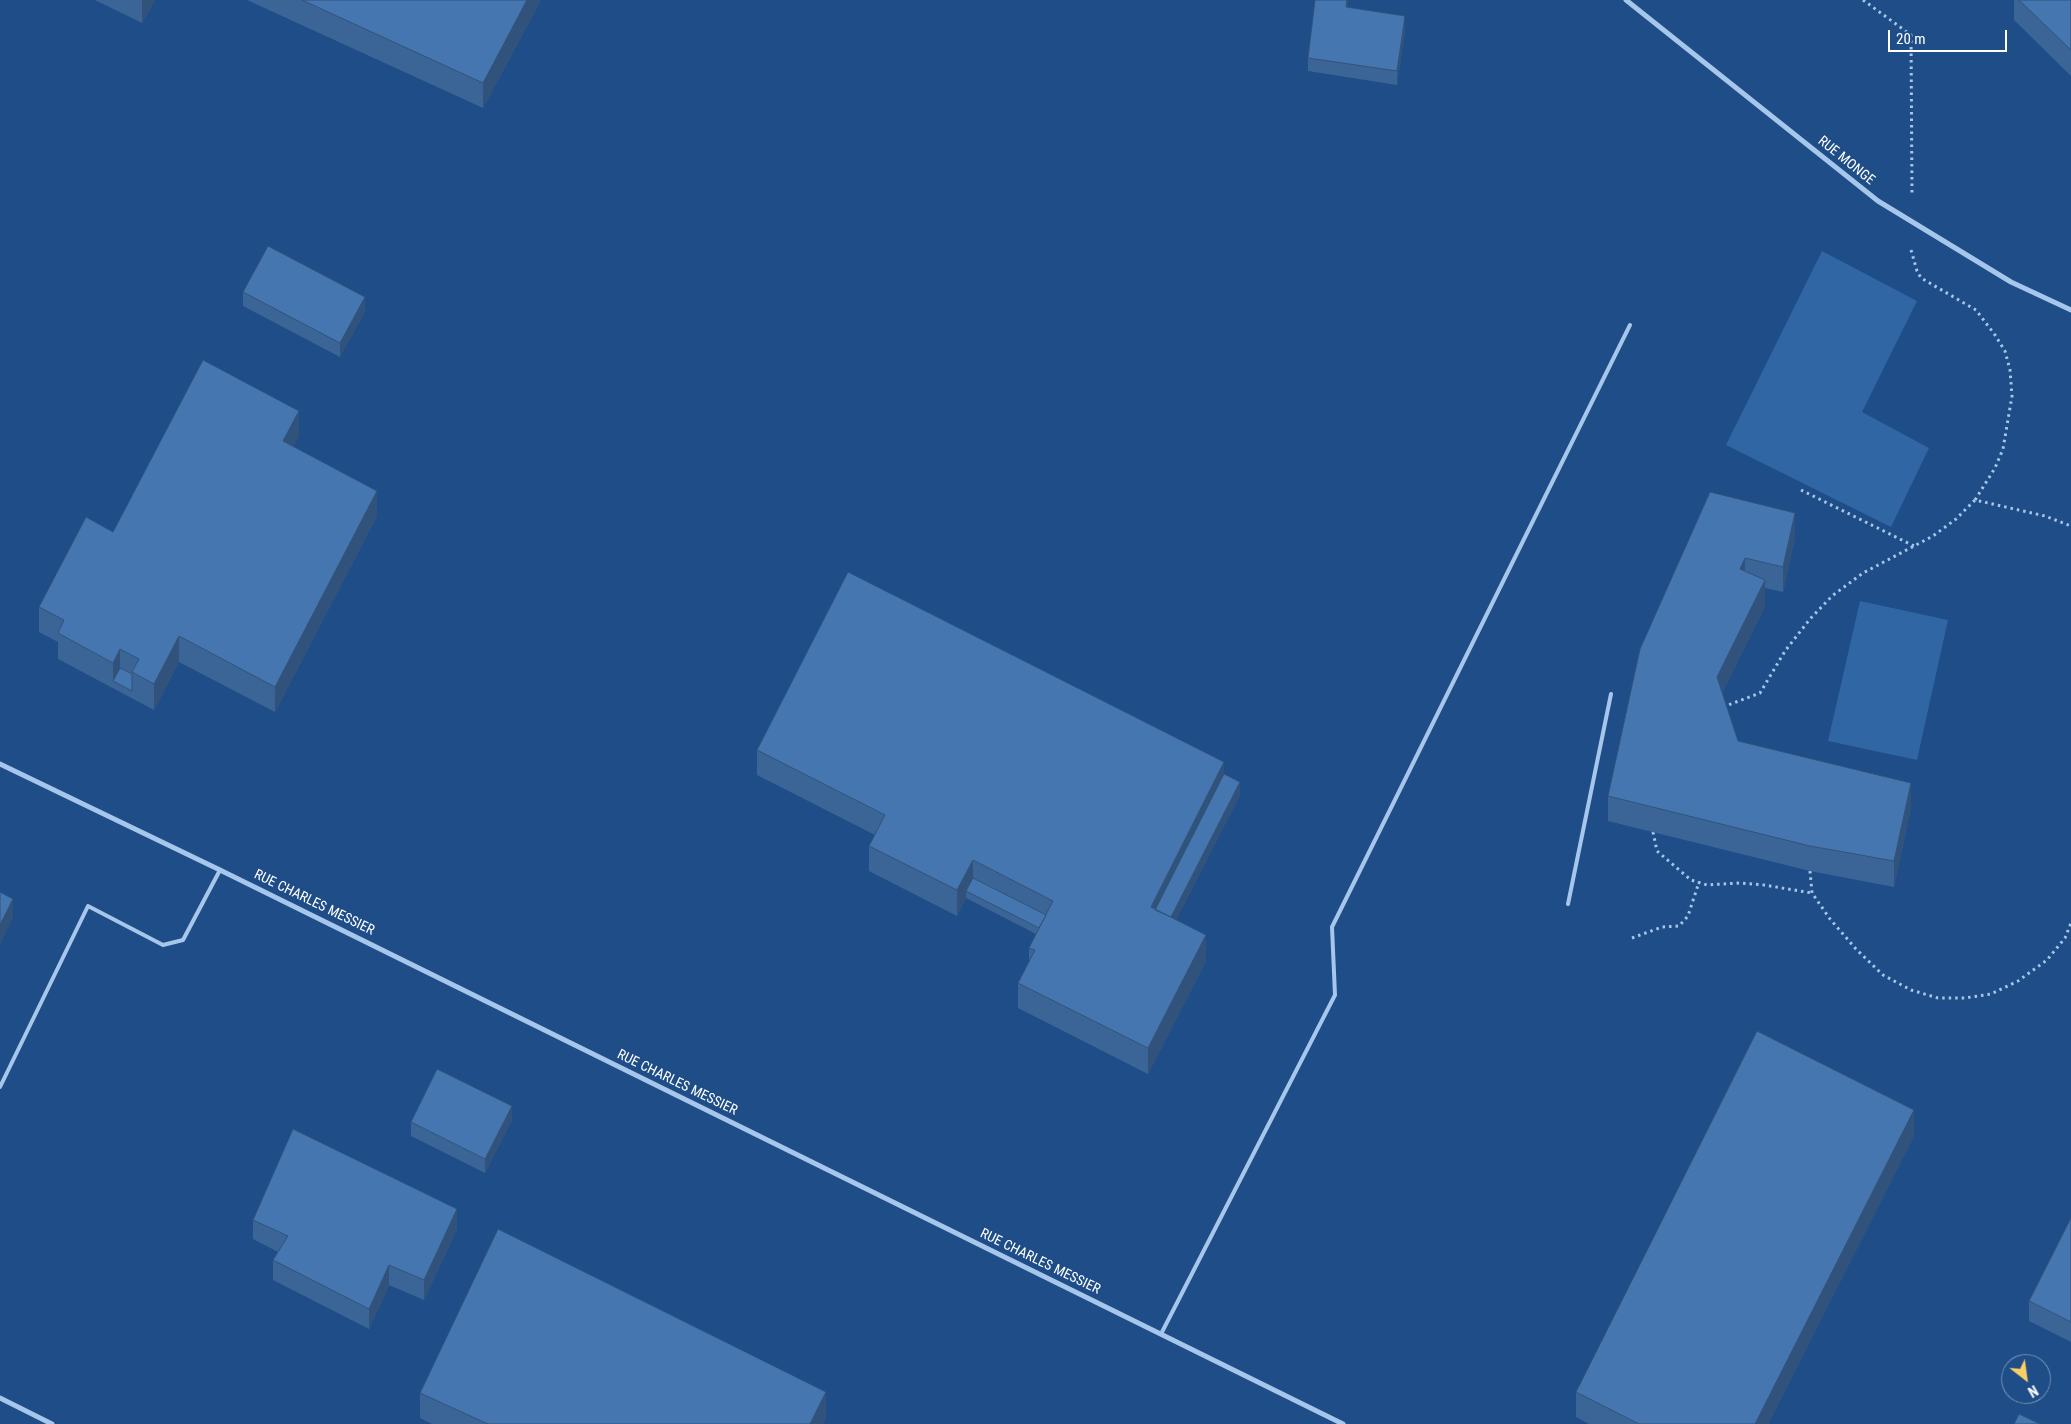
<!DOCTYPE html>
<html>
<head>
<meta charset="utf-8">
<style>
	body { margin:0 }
	#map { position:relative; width:2071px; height:1424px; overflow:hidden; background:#1e4d87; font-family:"Roboto Condensed",sans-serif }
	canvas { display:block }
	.north { position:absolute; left:2001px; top:1354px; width:50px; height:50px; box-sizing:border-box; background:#1e4d87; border:1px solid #7894b7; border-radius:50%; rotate:150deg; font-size:14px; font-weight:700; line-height:20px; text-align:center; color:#fff }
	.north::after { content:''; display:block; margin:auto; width:18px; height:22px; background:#face66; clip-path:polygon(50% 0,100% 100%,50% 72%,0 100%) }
	.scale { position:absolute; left:1888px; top:30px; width:119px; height:22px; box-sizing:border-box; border:2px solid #fff; border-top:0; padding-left:6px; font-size:15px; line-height:18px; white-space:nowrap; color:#fff; -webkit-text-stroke:4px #1e4d87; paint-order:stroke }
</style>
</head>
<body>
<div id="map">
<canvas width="2071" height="1424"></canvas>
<div class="north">N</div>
<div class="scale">20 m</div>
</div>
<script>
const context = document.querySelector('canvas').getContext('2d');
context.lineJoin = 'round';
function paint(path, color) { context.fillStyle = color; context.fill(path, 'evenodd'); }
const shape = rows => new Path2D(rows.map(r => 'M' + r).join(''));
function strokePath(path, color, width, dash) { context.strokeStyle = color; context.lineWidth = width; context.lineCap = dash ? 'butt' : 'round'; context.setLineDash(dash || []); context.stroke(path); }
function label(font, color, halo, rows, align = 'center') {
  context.font = font + ' "Roboto Condensed",sans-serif'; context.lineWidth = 4; context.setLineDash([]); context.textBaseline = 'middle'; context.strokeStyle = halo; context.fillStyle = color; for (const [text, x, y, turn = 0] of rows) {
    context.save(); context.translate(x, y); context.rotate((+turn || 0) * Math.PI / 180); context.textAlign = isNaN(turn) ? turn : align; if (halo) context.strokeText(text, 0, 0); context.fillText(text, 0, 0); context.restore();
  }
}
paint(shape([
	[1822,251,1917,301,1862,412,1929,448,1891,527,1726,445],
	[1860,601,1948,620,1917,760,1828,741]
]), '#3166a4');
strokePath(shape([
	[1863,0,1911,35,1912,194],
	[1911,250,1917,271,1921,278,1976,310,1995,335,2005,351,2010,370,2012,396,2003,449,1995,468,1975,500],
	[1801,490,1914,546],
	[1723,707,1760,693,1785,651,1810,619,1832,596,1863,573,1933,536,1956,519,1975,500,2045,516,2071,526],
	[1653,832,1657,851,1691,880,1707,885,1739,883,1764,885,1812,893],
	[1810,871,1812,893,1830,919,1856,949,1883,975,1911,990,1938,998,1965,998,1991,994,2018,981,2047,960,2065,938,2071,923],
	[1632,938,1662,927,1679,926,1688,916,1699,882]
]), '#a7c6eb', 3, [2.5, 4]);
strokePath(shape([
	[1568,904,1611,694],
	[0,1087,88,906,163,945,183,940,220,870],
	[1161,1334,1335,995,1332,927,1630,325]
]), '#a7c6eb', 4);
strokePath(shape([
	[1626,0,1878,201,2011,282,2071,310],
	[0,764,220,870,1343,1424],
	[0,1398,52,1424]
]), '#a7c6eb', 5);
paint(shape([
	[95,0,155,0,142,23],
	[247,0,541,0,483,108],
	[1348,0,1348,8,1405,30,1397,85,1308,71,1308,58],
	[2014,0,2071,0,2071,76,2014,20],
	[243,292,365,311,340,357,243,306],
	[299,436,293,447,377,516,275,712,179,662,154,710,58,659,58,642,39,632,39,607,113,532],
	[1710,492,1795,538,1783,592,1765,588,1765,606,1722,693,1738,741,1911,808,1894,887,1810,871,1608,821,1608,796],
	[757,750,1224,774,1240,795,1176,920,1206,961,1148,1074,1018,1008,1018,983,1029,962,1029,948,1036,934,966,898,957,916,869,871,869,846,875,835,757,775],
	[512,1120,485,1173,411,1136,411,1122],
	[1914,1136,1768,1424,1589,1424,1576,1417,1576,1392],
	[2071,1218,2071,1342,2029,1321,2029,1301],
	[253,1220,457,1229,424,1300,389,1285,369,1329,273,1280,273,1260,278,1252,253,1239],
	[420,1393,826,1417,823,1424,432,1424,420,1418]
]), '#3c6597');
paint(shape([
	[142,0,155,0,142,23],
	[527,0,541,0,483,108,483,83],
	[1347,0,1348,0,1348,5,1346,21,1346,7],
	[1405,16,1405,30,1397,85,1397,71],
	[365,297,365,311,340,357,340,343],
	[299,411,299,436,283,467,283,441],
	[377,491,377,516,275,712,275,687],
	[1795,513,1795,538,1783,592,1783,567],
	[1745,558,1745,583,1740,569],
	[1765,580,1765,606,1717,703,1717,677],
	[179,636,179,662,154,710,154,684],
	[120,649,120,675,113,681,113,663],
	[1224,762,1224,787,1156,922,1151,907],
	[1240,782,1240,795,1166,940,1166,927],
	[1911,783,1911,808,1894,887,1894,861],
	[973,860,973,885,966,891,966,898,957,916,957,890],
	[13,899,13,918,0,945,0,925],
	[1206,935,1206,961,1148,1074,1148,1048],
	[512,1106,512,1120,485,1173,485,1159],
	[1914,1110,1914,1136,1768,1424,1755,1424],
	[457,1209,457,1229,424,1300,424,1280],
	[389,1265,389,1285,369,1329,369,1309],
	[826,1392,826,1417,823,1424,810,1424]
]), '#31537b');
const building = shape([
	[302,0,527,0,483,83,302,0],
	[1315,0,1347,0,1346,7,1405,16,1397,71,1308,58,1315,0],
	[2019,0,2071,0,2071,50,2019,0],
	[268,246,365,297,340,343,243,292,268,246],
	[203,360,299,411,283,441,377,491,275,687,179,636,154,684,132,672,139,659,120,649,113,663,58,633,64,620,39,607,86,517,113,532,203,360],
	[1710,492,1795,513,1783,567,1745,558,1740,569,1765,580,1717,677,1738,741,1911,783,1894,861,1810,846,1608,796,1640,649,1710,492],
	[848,572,1224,762,1151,907,1206,935,1148,1048,1018,983,1035,950,1029,948,1053,901,973,860,957,890,869,846,885,815,757,750,848,572],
	[120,668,132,674,132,691,113,681,120,668],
	[1224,774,1240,782,1171,917,1155,910,1224,774],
	[973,878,1046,915,1039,928,966,891,973,878],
	[0,892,13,899,0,925,0,892],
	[1757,1031,1914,1110,1755,1424,1639,1424,1576,1392,1757,1031],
	[437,1069,512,1106,485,1159,411,1122,437,1069],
	[293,1129,457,1209,424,1280,389,1265,369,1309,273,1260,288,1236,253,1220,293,1129],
	[2071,1218,2071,1322,2029,1301,2071,1218],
	[498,1229,826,1392,810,1424,488,1424,420,1393,498,1229],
	[2019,1414,2040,1424,2014,1424,2019,1414]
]);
paint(building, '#4676b0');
strokePath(building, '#31537b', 1);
label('14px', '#fff', '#1e4d87', [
	["RUE MONGE",1846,161,39],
	["RUE CHARLES MESSIER",314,903,26],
	["RUE CHARLES MESSIER",677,1083,26],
	["RUE CHARLES MESSIER",1040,1262,26]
]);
</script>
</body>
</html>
